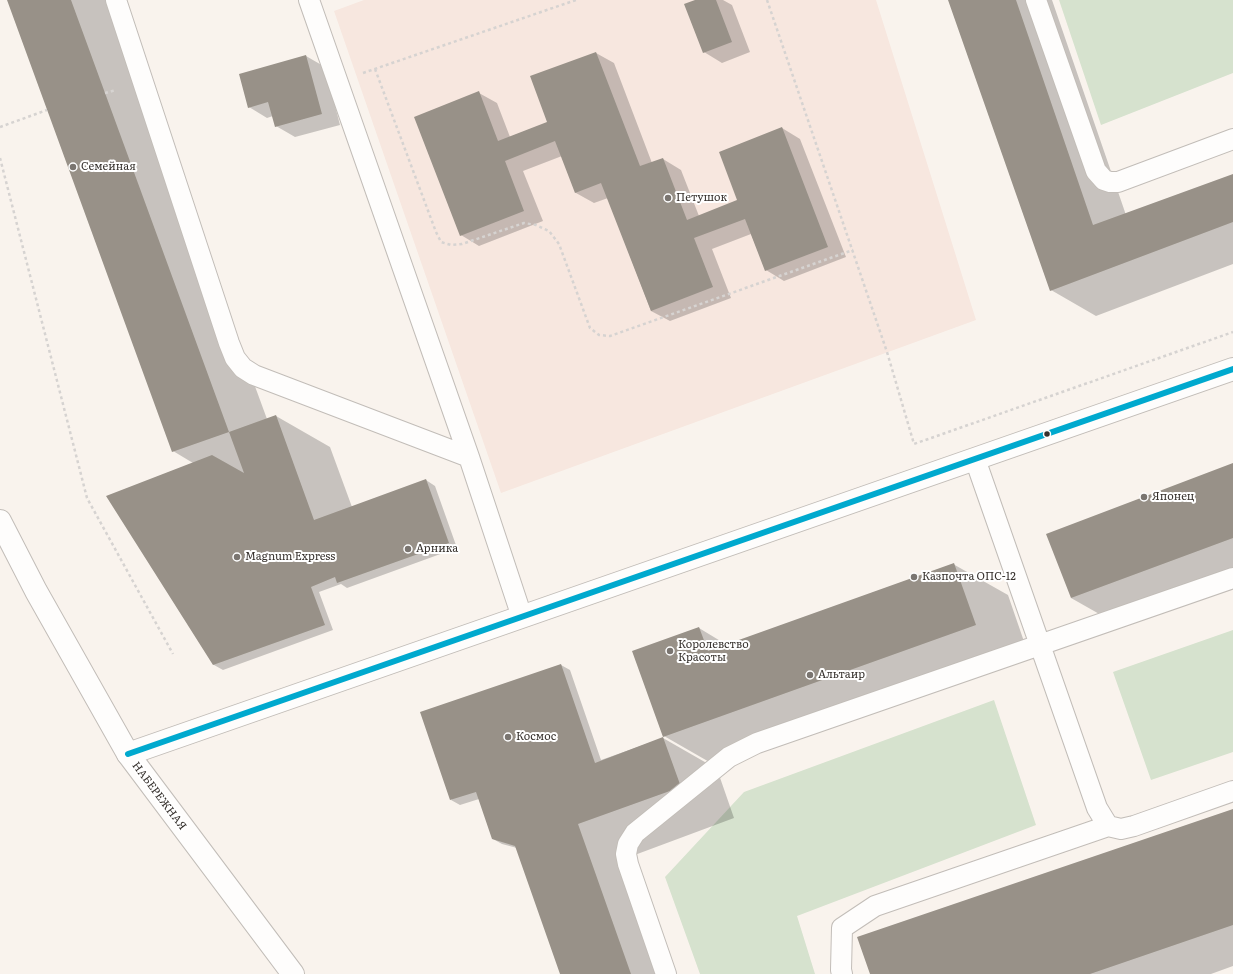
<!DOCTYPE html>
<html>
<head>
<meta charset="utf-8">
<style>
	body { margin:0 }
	canvas { display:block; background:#f9f3ed }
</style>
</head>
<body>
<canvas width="1233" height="974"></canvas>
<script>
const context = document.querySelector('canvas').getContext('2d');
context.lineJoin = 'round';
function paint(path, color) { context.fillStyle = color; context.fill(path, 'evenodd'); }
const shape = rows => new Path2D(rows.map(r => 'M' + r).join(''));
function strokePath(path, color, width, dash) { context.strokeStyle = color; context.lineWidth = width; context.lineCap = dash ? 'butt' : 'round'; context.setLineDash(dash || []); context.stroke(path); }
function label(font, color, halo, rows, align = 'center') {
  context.font = font + ' Literata,serif'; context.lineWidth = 4; context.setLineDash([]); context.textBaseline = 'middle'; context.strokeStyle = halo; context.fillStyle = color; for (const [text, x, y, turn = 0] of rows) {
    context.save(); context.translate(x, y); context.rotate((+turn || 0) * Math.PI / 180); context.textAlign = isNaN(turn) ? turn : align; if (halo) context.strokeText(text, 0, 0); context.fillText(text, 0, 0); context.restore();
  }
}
paint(shape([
	[364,0,876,0,976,320,501,493,334,11]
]), '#f7e7df');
paint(shape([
	[1059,0,1233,0,1233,73,1101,125],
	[1233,630,1233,752,1151,780,1113,672],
	[994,700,1036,825,797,916,815,974,700,974,665,877,744,792]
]), '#d6e2ce');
paint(shape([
	[8,0,113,0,267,419,276,416,330,447,352,507,426,480,435,486,457,548,347,588,341,584,319,592,333,630,223,670,214,665,108,496,193,463,173,451],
	[698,0,723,0,732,5,750,52,722,63,704,52],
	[949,0,1052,0,1126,215,1233,175,1233,264,1096,316,1051,290],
	[596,53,614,63,652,163,663,159,681,170,699,216,739,201,782,128,800,139,846,257,784,281,766,270,751,234,712,249,731,298,670,321,651,311,608,198,594,203,576,193,562,156,523,171,543,221,479,246,461,235,479,93,497,103,510,137,549,122],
	[306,56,325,67,340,125,295,137,276,126,273,116,267,118,249,107],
	[1233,465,1233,580,1117,624,1071,598],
	[953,564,1008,595,1029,656,718,767,664,736,699,628,727,645],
	[561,665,570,670,601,760,663,738,717,769,734,818,632,856,674,974,561,974,517,848,502,844,493,839,479,799,460,805,451,800],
	[1233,810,1233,966,1211,974,871,974]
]), '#0003');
paint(shape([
	[7,0,71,0,229,432,172,452],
	[695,0,716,0,732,42,703,53,684,4],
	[948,0,1016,0,1093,225,1233,174,1233,222,1050,291],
	[596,52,640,166,663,158,687,220,737,200,719,152,782,127,828,247,765,271,745,219,694,238,713,287,651,311,601,183,575,193,555,141,505,161,524,211,460,236,414,117,479,91,498,141,547,122,530,76],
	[306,55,322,114,275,127,268,102,248,108,239,74],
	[276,415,314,520,426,479,449,543,337,583,335,577,311,587,325,625,213,665,106,496,212,455,244,473,229,432],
	[1233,463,1233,538,1071,598,1046,534],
	[954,563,976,625,663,737,632,651,699,627,708,651],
	[561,664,595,763,663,737,681,787,578,824,631,974,560,974,515,846,492,839,476,792,450,800,420,712],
	[1233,809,1233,925,1090,974,870,974,857,937]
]), '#989188');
const service = shape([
	[116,0,229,343,235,358,243,368,254,375,469,457],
	[309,0,469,457,522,617],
	[1036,0,1096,171,1104,180,1110,182,1118,182,1233,139],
	[975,459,1097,808,1108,826,1121,829,1134,826,1233,791],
	[666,974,628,864,626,854,628,844,635,833,729,757,757,743,1233,578],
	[842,974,841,970,842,928,875,906,1108,826]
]);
const secondary = shape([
	[128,754,1233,369]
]);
const primary = shape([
	[0,521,36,591,128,754,293,974]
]);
strokePath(service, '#c2bdb8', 22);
strokePath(secondary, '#c2bdb8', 24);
strokePath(primary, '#c2bdb8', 24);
strokePath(shape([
	[767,0,887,352,914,444,1233,332],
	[375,69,436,232,441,242,451,245,462,244,524,223,536,225,549,231,559,244,590,328,599,335,610,336,853,250],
	[363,73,576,0],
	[105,93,116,90],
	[0,127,47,110],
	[0,158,87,498,173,654]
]), '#d6d3d1', 2.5, [3, 3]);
strokePath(service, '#fefdfc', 20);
strokePath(secondary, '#fefdfc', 22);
strokePath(primary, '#fefdfc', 22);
strokePath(shape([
	[128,754,1233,369]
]), '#00a9ce', 6);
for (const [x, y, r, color] of [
	[73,167,4,"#7a7570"],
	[668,198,4,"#7a7570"],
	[1047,434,3.5,"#36312d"],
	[1144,497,4,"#7a7570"],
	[408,549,4,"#7a7570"],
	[237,557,4,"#7a7570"],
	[914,577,4,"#7a7570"],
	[670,651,4,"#7a7570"],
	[810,675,4,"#7a7570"],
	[508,737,4,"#7a7570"]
]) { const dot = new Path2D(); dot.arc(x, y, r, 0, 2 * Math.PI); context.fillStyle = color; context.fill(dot); strokePath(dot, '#fff', 1.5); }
label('11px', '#36312d', '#fff', [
	["Семейная",81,167],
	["Петушок",676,198],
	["Японец",1152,497],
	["Арника",416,549],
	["Magnum Express",245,557],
	["Казпочта ОПС-12",922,577],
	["Королевство",678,645],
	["Красоты",678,658],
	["Альтаир",818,675],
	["Космос",516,737]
], 'left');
label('11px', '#36312d', '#fff', [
	["НАБЕРЕЖНАЯ",159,796,53]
]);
</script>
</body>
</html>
